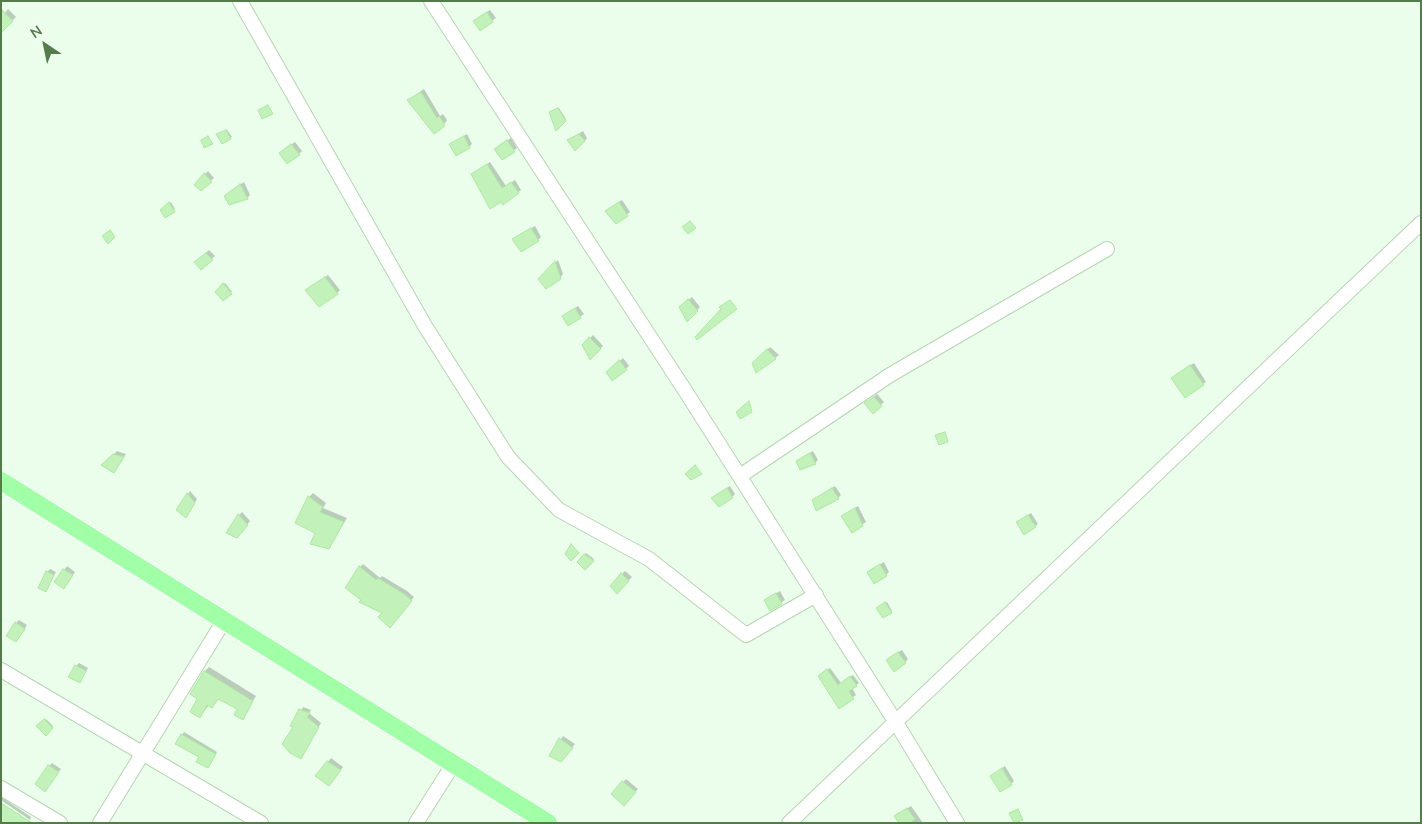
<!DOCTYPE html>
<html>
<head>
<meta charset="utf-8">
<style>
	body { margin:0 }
	#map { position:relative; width:1422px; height:824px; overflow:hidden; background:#eafeeb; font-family:"Nunito Sans",sans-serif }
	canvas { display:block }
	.frame { position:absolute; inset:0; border:2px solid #547c4a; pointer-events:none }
	.north { position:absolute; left:20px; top:20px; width:50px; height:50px; -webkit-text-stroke:4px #f2fff3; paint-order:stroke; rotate:326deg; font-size:14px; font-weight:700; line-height:20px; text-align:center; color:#547c4a }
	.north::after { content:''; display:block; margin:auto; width:18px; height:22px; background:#547c4a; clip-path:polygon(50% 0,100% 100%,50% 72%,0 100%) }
</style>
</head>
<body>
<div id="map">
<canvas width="1422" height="824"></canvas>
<div class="frame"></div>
<div class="north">N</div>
</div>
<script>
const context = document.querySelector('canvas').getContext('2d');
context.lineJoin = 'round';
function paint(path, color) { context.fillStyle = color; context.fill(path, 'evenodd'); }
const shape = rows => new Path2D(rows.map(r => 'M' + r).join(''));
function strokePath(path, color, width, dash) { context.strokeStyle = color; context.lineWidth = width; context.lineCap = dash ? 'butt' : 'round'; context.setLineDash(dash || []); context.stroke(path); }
paint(shape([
	[1,8,5,13,8,9,16,17,1,31],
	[490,10,496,18,480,29,478,18],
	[424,89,440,116,443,114,447,120,443,126,409,100],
	[559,108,566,119,557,128,552,111],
	[227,130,232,137,223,142,219,133],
	[583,131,587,138,585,141,569,140],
	[467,134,472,144,469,147,451,144],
	[511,138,517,148,503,159,499,146],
	[295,142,302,151,299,154,284,150],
	[490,162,506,186,515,180,521,190,503,203,475,172],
	[208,171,214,178,201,189,205,174],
	[244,182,250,195,247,198,228,193],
	[622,200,630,212,616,223,607,211],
	[171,202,175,209,165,216,162,210],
	[535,226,541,237,538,240,513,239],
	[209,250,215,256,201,269,196,262],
	[558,260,563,274,560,278,540,279],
	[328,275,340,290,337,293,307,290],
	[225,283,232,292,223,299,217,292],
	[692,297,700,307,687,320,680,307],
	[578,306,584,314,569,325,564,316],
	[593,335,603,346,590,358,583,345],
	[770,347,779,355,757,371,753,363],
	[623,358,629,366,613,379,608,372],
	[1194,363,1206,382,1203,384,1176,375],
	[877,394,884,402,873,412,866,403],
	[117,451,126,454,117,468,103,465],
	[813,451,818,460,815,463,801,458],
	[730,486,735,494,732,497,716,495],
	[835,486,841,495,838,498,816,498],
	[190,491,197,499,188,514,178,510],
	[313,493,326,503,323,508,347,518,329,547,316,533,309,497],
	[858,506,866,522,852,531,842,516],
	[242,512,250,521,240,533,239,515],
	[1031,513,1038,524,1035,526,1018,522],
	[586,553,594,559,585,568,579,562],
	[884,562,889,572,886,575,872,569],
	[363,564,380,578,382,576,407,591,414,597,393,623,384,613,362,600,360,567],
	[67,566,75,572,67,584,56,582],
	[50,569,56,572,46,590,47,572],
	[625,571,632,577,617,592,611,586],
	[780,591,785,600,770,610,765,600],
	[887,602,892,611,891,612,879,607],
	[19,620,27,625,19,638,16,623],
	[902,650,908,659,905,662,890,657],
	[79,663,88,668,80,682,76,666],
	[209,667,256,696,243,718,239,709,219,698,212,707,209,705,200,717,199,698,205,671],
	[830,668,841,683,853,675,859,683,852,688,856,695,839,707,822,673],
	[303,707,311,710,309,713,321,723,301,758,294,727],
	[46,719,53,726,46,734,38,726],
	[184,732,217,752,210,765,182,735],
	[563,736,575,744,564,758,551,755],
	[331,758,343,767,332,782,317,776],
	[52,763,61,769,48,787,49,766],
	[1005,766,1014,781,1011,784,991,776],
	[626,779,638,789,624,804,612,794],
	[1,797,31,817,30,820,1,800],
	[911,806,923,823,900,823,899,814]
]), '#0003');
const building = shape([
	[1,10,13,21,1,33,1,10],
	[487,12,493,22,480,31,473,21,487,12],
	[421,92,437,118,439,116,444,123,444,127,434,134,407,100,421,92],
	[268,105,273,114,262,119,258,110,268,105],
	[558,108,566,121,556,131,549,112,558,108],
	[226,130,231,139,222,144,216,134,226,130],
	[579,134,585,141,575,151,567,140,579,134],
	[208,136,213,144,204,148,201,140,208,136],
	[464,136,470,148,456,156,449,144,464,136],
	[507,140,515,152,502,160,494,149,507,140],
	[291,144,300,155,287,164,279,153,291,144],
	[487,164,502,188,511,182,519,193,503,205,501,202,490,209,471,174,487,164],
	[204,173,212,182,201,191,194,185,204,173],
	[240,184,248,199,229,205,224,196,240,184],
	[169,202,175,212,165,218,160,210,169,202],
	[619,202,628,216,616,224,605,211,619,202],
	[690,221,696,228,688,234,682,227,690,221],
	[531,228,539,241,521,252,512,239,531,228],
	[110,230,115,237,108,244,102,236,110,230],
	[206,253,213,260,201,270,194,262,206,253],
	[555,261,561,279,546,289,538,279,555,261],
	[325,277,338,294,319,307,305,290,325,277],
	[223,283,232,294,223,301,215,292,223,283],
	[688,299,698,311,687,322,679,307,688,299],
	[730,300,737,309,697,340,695,337,721,309,719,307,730,300],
	[575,308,581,318,568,326,562,316,575,308],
	[589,337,601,349,590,360,582,345,589,337],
	[767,349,776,359,756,373,752,363,767,349],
	[619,360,627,370,612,381,606,372,619,360],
	[1190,365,1204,385,1185,398,1171,378,1190,365],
	[874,397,882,406,873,414,864,403,874,397],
	[749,401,752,412,740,419,736,412,749,401],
	[945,432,948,442,939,445,935,435,945,432],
	[810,453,816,464,800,470,796,461,810,453],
	[113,454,124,457,114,473,101,465,113,454],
	[695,465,702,474,691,480,685,474,695,465],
	[727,488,733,498,719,507,711,498,727,488],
	[832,488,839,499,816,511,812,500,832,488],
	[187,493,195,503,186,518,176,510,187,493],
	[308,496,323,507,320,512,344,522,329,549,310,544,315,533,295,523,308,496],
	[855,508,863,526,852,533,841,516,855,508],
	[238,514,248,525,237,538,226,533,238,514],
	[1028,515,1036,527,1024,535,1016,522,1028,515],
	[571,544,579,553,571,561,565,554,571,544],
	[584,554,594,561,585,570,577,562,584,554],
	[880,564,887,576,874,584,867,572,880,564],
	[359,566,376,580,378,578,404,594,412,601,390,628,378,617,382,613,359,602,361,600,345,588,359,566],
	[63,569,73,575,64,589,54,582,63,569],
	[46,571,54,575,46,592,38,588,46,571],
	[621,573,629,581,617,594,610,586,621,573],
	[776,593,782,604,770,611,764,600,776,593],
	[885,602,892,613,883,618,876,608,885,602],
	[15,622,25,629,16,642,6,636,15,622],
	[898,652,906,663,894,672,886,660,898,652],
	[75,665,86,671,80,683,68,677,75,665],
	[827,669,838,685,850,676,857,686,849,691,854,699,839,709,818,676,827,669],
	[204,671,253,701,243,720,234,715,237,709,218,699,212,708,207,705,200,718,190,712,197,699,190,694,204,671],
	[299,709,310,713,307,717,319,727,301,759,290,753,282,744,293,727,290,726,299,709],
	[44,719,53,728,46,736,36,726,44,719],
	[181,734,216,754,208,768,196,762,199,757,175,744,181,734],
	[559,738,573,748,561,762,549,756,559,738],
	[327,761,341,770,329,786,315,776,327,761],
	[48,765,59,772,45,792,35,784,48,765],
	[1002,768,1012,785,1000,792,990,776,1002,768],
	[622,781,636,792,624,806,611,794,622,781],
	[1,803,32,823,1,823,1,803],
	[907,808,915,819,910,823,899,823,894,816,907,808],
	[1018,809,1023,820,1014,823,1009,813,1018,809]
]);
paint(building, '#c3f1ba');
strokePath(building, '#abea9e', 1);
const minor = shape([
	[240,1,425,326,508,457,559,510,649,559,746,635,816,595],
	[431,1,686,392,895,721,957,823],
	[740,476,890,375,1107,249],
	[1,670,261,823],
	[1,788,60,823],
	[100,823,225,619],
	[416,823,454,763],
	[789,823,1421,223]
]);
const major = shape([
	[1,481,548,823]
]);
strokePath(minor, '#b5d5b0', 16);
strokePath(major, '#fff', 20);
strokePath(minor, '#fff', 14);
strokePath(major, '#a0ffa7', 18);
</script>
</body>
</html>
